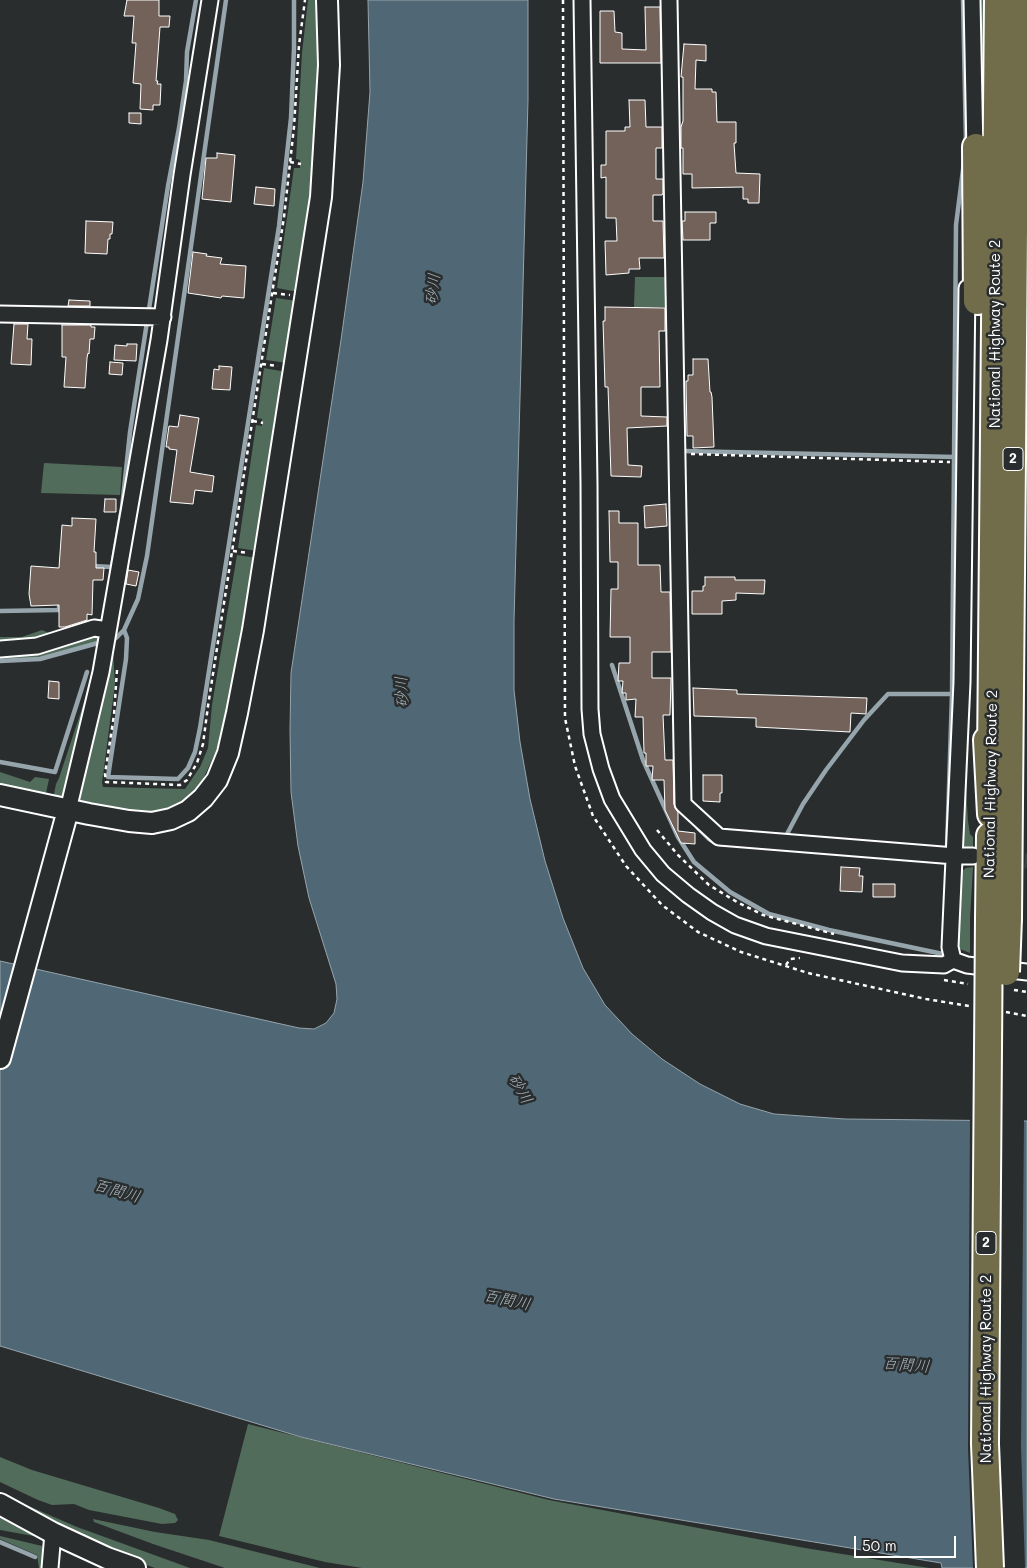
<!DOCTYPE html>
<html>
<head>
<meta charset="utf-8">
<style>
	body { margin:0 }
	#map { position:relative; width:1027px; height:1568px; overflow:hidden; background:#2a2d2e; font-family:Mali,sans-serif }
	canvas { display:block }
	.scale { position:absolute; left:854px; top:1536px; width:102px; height:22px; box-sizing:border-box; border:2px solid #fff; border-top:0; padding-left:6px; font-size:15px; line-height:18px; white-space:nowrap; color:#fff; -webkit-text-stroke:4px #2a2d2e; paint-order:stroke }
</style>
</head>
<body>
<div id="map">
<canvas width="1027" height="1568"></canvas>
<div class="scale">50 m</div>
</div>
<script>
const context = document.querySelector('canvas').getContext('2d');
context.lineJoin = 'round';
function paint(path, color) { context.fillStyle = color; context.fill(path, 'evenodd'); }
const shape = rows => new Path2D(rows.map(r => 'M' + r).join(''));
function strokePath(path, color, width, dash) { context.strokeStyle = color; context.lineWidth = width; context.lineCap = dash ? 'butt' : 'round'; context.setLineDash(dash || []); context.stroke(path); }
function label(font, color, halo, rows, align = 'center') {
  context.font = font + ' Mali,"Klee One",sans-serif'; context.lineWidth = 5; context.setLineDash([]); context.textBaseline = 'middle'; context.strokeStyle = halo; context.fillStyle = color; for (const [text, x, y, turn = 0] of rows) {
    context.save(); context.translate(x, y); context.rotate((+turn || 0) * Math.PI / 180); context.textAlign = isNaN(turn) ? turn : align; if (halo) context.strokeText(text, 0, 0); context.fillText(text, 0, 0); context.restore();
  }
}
paint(shape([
	[308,0,319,0,320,56,315,158,310,216,298,292,277,288,294,168,300,168,300,160,296,159,302,53],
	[980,0,987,0,984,214],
	[635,277,668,277,668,306,665,307,634,307],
	[276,298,297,301,287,363,266,360],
	[264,368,286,372,257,551,238,548,256,425,262,426,262,419,257,418],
	[44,463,122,467,120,495,41,493],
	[237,555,257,558,232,699,216,751,198,790,178,807,163,812,147,814,86,807,78,799,113,651,115,684,104,768,102,782,103,787,185,789,200,767,208,748,212,705],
	[42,630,49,633,45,639,0,645,0,637,22,637],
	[97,634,97,642,41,658,0,660,0,652],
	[94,672,68,789,63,797,58,799,53,799,56,784,59,778],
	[964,757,968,821,970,834,973,837,973,852,966,850,960,843],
	[0,772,30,782,35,777,49,779,45,798,0,788],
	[973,867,970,918,970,953,960,949,957,939,961,872,966,868],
	[248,1424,549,1500,805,1548,929,1568,362,1568,325,1562,219,1536],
	[0,1457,32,1470,159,1508,175,1514,178,1520,175,1523,162,1524,89,1510,74,1504,52,1505,38,1500,0,1482],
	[10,1498,77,1527,190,1568,155,1568,110,1552,75,1536],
	[0,1514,31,1530,39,1537,0,1530],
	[93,1519,155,1532,209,1540,320,1568,225,1568,153,1544,94,1522],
	[0,1536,42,1546,43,1568,39,1568,37,1555,0,1539]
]), '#526c5b');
const water = shape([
	[368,0,528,0,528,100,514,621,514,690,520,742,530,799,545,861,563,918,583,968,605,1005,632,1034,662,1059,700,1084,740,1104,774,1114,845,1119,1027,1121,1027,1568,942,1568,941,1563,554,1499,301,1437,0,1346,0,961,299,1028,314,1029,326,1023,334,1013,337,999,336,984,309,898,298,846,291,792,290,730,291,673,341,340,363,182,370,92,368,0]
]);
paint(water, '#506875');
strokePath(water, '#96a4ac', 1);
paint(shape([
	[970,1118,1024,1119,1021,1446,1025,1568,973,1568,968,1449]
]), '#2a2d2e');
strokePath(shape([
	[963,0,966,142],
	[683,451,955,457],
	[92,566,112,567,122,508,130,432,168,186,179,128,186,81,187,52,196,0],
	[0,611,59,610,59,606],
	[124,630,127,638,126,659,108,777,178,779,188,768,195,752,200,728,279,226,291,118,294,48,294,0],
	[0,661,40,659,116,638,124,630,138,599,147,556,226,0],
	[612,665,643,760,678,837,694,862,730,892,769,914,829,930,943,954,944,947],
	[0,762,55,772,87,672],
	[698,828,709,839,716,843,722,844],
	[787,838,787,834,803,804,826,770,864,720,888,694,952,694],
	[947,849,952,694,956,225,964,162],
	[0,1542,35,1557]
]), '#96a4ac', 4.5);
const building = shape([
	[127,0,159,0,159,16,170,16,169,27,160,27,156,81,158,81,157,84,161,84,160,105,153,105,153,110,140,109,141,84,133,83,136,43,132,43,134,16,124,16,127,0],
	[645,7,660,7,661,63,600,63,600,11,614,11,615,32,622,33,622,49,646,50,645,7],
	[684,44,706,45,706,61,696,60,695,89,712,89,712,92,716,92,717,122,736,122,736,143,734,143,736,173,760,174,759,203,748,203,748,199,743,199,743,187,692,188,692,174,683,174,683,148,681,148,681,127,683,121,683,77,681,77,684,44],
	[629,100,645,100,646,127,662,127,662,148,656,148,656,179,663,179,663,193,662,195,653,195,653,221,663,221,664,258,639,258,640,269,629,269,629,273,606,275,605,241,617,241,616,218,606,218,606,177,601,178,601,165,606,165,606,131,625,131,625,127,630,127,629,100],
	[129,113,141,113,141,124,129,123,129,113],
	[217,153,235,155,231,202,202,199,206,158,217,158,217,153],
	[256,187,275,189,274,206,254,204,256,187],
	[685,212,716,212,716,223,710,223,710,240,683,240,682,221,685,221,685,212],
	[86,221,113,222,112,234,110,234,110,239,108,239,107,254,85,253,86,221],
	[193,252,207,254,206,256,222,258,220,264,246,266,244,298,222,296,221,298,188,293,193,252],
	[69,300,90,301,90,306,68,306,69,300],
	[605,307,665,308,665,331,659,331,660,387,641,387,641,416,667,417,667,426,627,428,628,465,642,466,641,477,611,476,608,387,605,387,603,321,605,321,605,307],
	[14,324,28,324,27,339,32,339,31,365,11,364,14,324],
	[62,325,91,325,91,327,95,327,94,339,90,339,89,354,88,353,87,358,85,388,64,387,66,357,62,357,62,325],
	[127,344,137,344,136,361,114,360,115,345,127,346,127,344],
	[693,359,708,359,710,392,711,392,712,397,714,447,693,448,693,436,687,436,686,381,688,381,688,375,693,375,693,359],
	[110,362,123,363,122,375,109,374,110,362],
	[219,366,232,367,230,390,212,389,214,369,219,370,219,366],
	[180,415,199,418,190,472,214,476,212,492,195,490,193,504,170,502,177,450,169,449,169,447,166,447,169,426,178,427,180,415],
	[105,499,116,499,116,512,104,512,105,499],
	[666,504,667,526,645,528,644,506,666,504],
	[609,511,619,511,619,523,638,523,638,565,660,565,661,592,670,592,671,652,652,652,652,678,671,678,670,715,663,715,665,760,673,760,674,804,678,812,678,831,695,833,695,844,681,843,665,810,664,780,652,780,653,766,646,766,646,753,644,753,643,717,635,717,636,699,626,700,626,693,622,693,623,681,618,681,619,663,630,663,630,637,610,637,611,589,618,589,618,562,610,562,609,511],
	[72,518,96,519,94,552,96,552,96,568,104,568,103,580,93,580,92,615,87,614,87,620,65,627,59,627,59,605,31,606,29,594,31,566,59,568,62,525,72,526,72,518],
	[128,570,139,572,136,586,126,584,128,570],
	[705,577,735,577,735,580,765,580,764,594,736,593,736,600,722,601,722,614,692,614,692,591,703,591,703,586,705,586,705,577],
	[49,681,59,682,59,699,48,698,49,681],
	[693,688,737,690,737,694,867,698,866,714,851,713,850,732,756,727,756,718,694,716,693,688],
	[703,775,722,775,722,793,720,793,720,802,703,801,703,775],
	[841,867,860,868,859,876,863,876,862,892,840,891,841,867],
	[873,884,895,884,895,897,873,897,873,884]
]);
paint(building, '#726259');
strokePath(building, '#fff', 1);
strokePath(shape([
	[1002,859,1027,861]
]), '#3f4243', 15, [15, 8]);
const street = shape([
	[582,0,589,483,590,709,592,734,601,769,612,799,643,850,663,874,688,895,712,912,735,925,766,936,902,963,944,965,953,960,967,965,1027,972],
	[669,0,683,804,719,837,955,856,973,856],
	[972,0,975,153],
	[0,314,163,317],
	[0,649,37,646,94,628,108,630],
	[68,810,101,672,159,340,182,175,210,0],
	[953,960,950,947,962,682,967,288],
	[50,1568,53,1533]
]);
const secondary = shape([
	[0,795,89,814,129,821,152,823,171,819,188,811,203,798,217,780,228,753,237,713,253,630,321,197,329,65,327,0],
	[0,1058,68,810],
	[0,1504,53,1533,107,1558,135,1568]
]);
const highway = shape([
	[976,147,977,301],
	[987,740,991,814],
	[991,757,998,0],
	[989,918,990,836],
	[1008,918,1016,0]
]);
strokePath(street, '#fff', 19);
strokePath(secondary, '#fff', 24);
strokePath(highway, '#fff', 30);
strokePath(shape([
	[563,0,565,718,575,766,593,816,626,866,662,905,698,932,741,952,808,973,926,999,969,1006],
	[290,162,301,164],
	[273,293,290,295],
	[262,364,278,366],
	[253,421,263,423],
	[691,454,950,462],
	[233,551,248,553],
	[117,670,114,715,105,774,106,782,180,785,187,780,197,763,203,744,208,706,284,217,294,127,299,45,305,0],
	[657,830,678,855,709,885,737,902,763,915,834,934],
	[786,965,790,959,800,958],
	[944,980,968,984],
	[1014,990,1027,992],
	[1006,1012,1027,1016]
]), '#fff', 2.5, [4, 4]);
strokePath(street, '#2a2d2e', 15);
strokePath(secondary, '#2a2d2e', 20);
strokePath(highway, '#716d4b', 26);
const highwayBridge = shape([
	[989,918,985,1444,990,1568],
	[1006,972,1008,918]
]);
strokePath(highwayBridge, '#fff', 30, []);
strokePath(highwayBridge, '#716d4b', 26);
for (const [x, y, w] of [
	[1013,459,20],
	[986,1243,20]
]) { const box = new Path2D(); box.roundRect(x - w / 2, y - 11.5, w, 23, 4); context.fillStyle = '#2a2d2e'; context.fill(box); strokePath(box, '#fff', 1); }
label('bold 14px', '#fff', null, [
	["2",1013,459],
	["2",986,1243]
]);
label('15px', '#fff', '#2a2d2e', [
	["National Highway Route 2",995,334,-90],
	["National Highway Route 2",991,784,-89],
	["National Highway Route 2",986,1369,-90]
]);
label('italic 16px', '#a8b4ba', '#2a2d2e', [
	["砂川",433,289,-84],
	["砂川",402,692,-93],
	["砂川",520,1089,60],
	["百間川",117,1191,16],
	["百間川",507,1300,12],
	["百間川",906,1365,5]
]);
</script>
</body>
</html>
